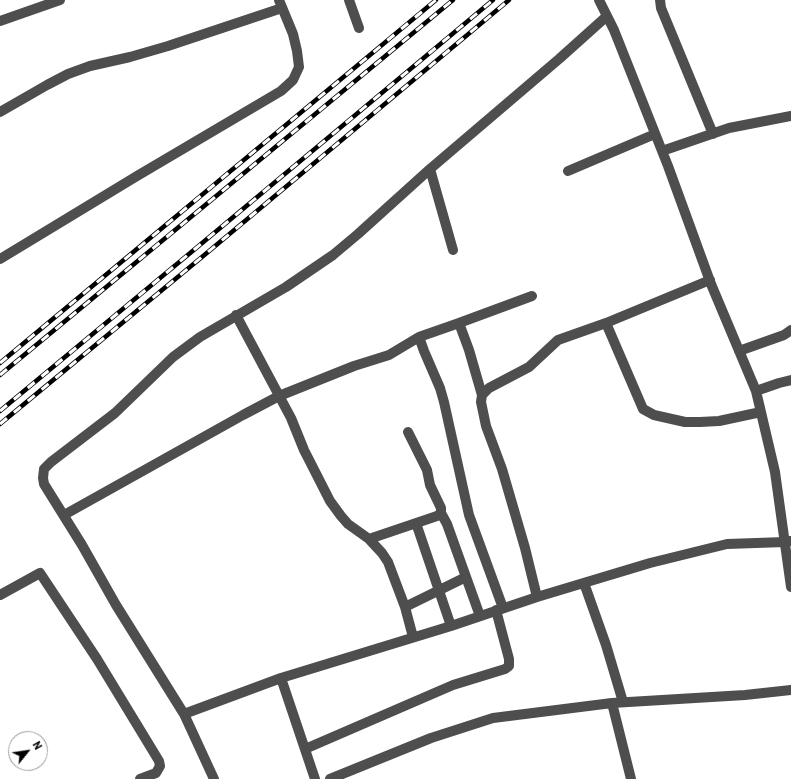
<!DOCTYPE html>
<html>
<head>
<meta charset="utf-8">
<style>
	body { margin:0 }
	#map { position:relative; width:791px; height:779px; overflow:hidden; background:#fff; font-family:Barlow,sans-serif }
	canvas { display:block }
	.north { position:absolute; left:8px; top:731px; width:40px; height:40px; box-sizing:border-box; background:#fff; border:1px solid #999; border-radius:50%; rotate:60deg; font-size:11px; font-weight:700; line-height:16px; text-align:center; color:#000 }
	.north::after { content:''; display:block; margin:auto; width:14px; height:18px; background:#000; clip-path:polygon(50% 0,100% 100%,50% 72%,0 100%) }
</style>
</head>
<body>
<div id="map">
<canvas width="791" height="779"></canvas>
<div class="north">N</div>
</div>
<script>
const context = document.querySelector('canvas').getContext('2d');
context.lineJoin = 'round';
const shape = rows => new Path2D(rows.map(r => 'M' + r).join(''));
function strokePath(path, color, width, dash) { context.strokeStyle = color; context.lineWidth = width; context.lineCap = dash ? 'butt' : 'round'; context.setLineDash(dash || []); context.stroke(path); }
strokePath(shape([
	[349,0,359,28],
	[599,0,614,30,668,166,711,284,756,391,775,472,791,587],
	[660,0,661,8,713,134],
	[0,21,60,0],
	[0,112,47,85,68,74,90,66,130,57,168,46,282,8],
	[662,151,729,128,791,116],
	[430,169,453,250],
	[568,171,655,134],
	[0,259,137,176,281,91,293,80,299,67,297,51,293,34,279,0],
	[236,315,291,418,304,450,330,501,341,516,348,524,369,539,382,553,388,562,405,607,413,637],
	[459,323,532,296],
	[606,323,710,280],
	[419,337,459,323,469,350,482,395],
	[739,351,784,335,791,330],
	[756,391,779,383,791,380],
	[441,513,447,524,480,616],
	[64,515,243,415,279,396,354,366,389,355,419,337,424,351,440,388,444,402,469,515,503,608],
	[416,523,451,626],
	[369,539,437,516,441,513,441,508,430,485,427,470,408,432],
	[584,583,606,645,623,702],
	[0,595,40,573,97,659,159,761,160,766,156,773,140,779],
	[537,597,525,548,502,469,486,426,481,402,482,395,489,388,529,367,558,340,606,323,643,409,654,415,685,422,700,422,719,421,761,412],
	[405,607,466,577],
	[281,678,315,779],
	[612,703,631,779],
	[184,714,281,678,451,626,537,597,650,563,727,544,785,542,791,541],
	[305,749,453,685,505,669,509,666,509,659,496,610],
	[214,779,184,714,116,605,82,545,44,484,43,478,44,469,51,462,115,413,173,357,200,337,286,287,333,255,358,234,430,169,559,59,607,16],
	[330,779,431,738,493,718,612,703,745,695,791,690]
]), '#4e4e4e', 10);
const rail = shape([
	[0,363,436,0],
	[0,375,453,0],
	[0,411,195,249,493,0],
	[0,424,202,257,509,0]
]);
strokePath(rail, '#000', 4.5);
strokePath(rail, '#fff', 3, [9]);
</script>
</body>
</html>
